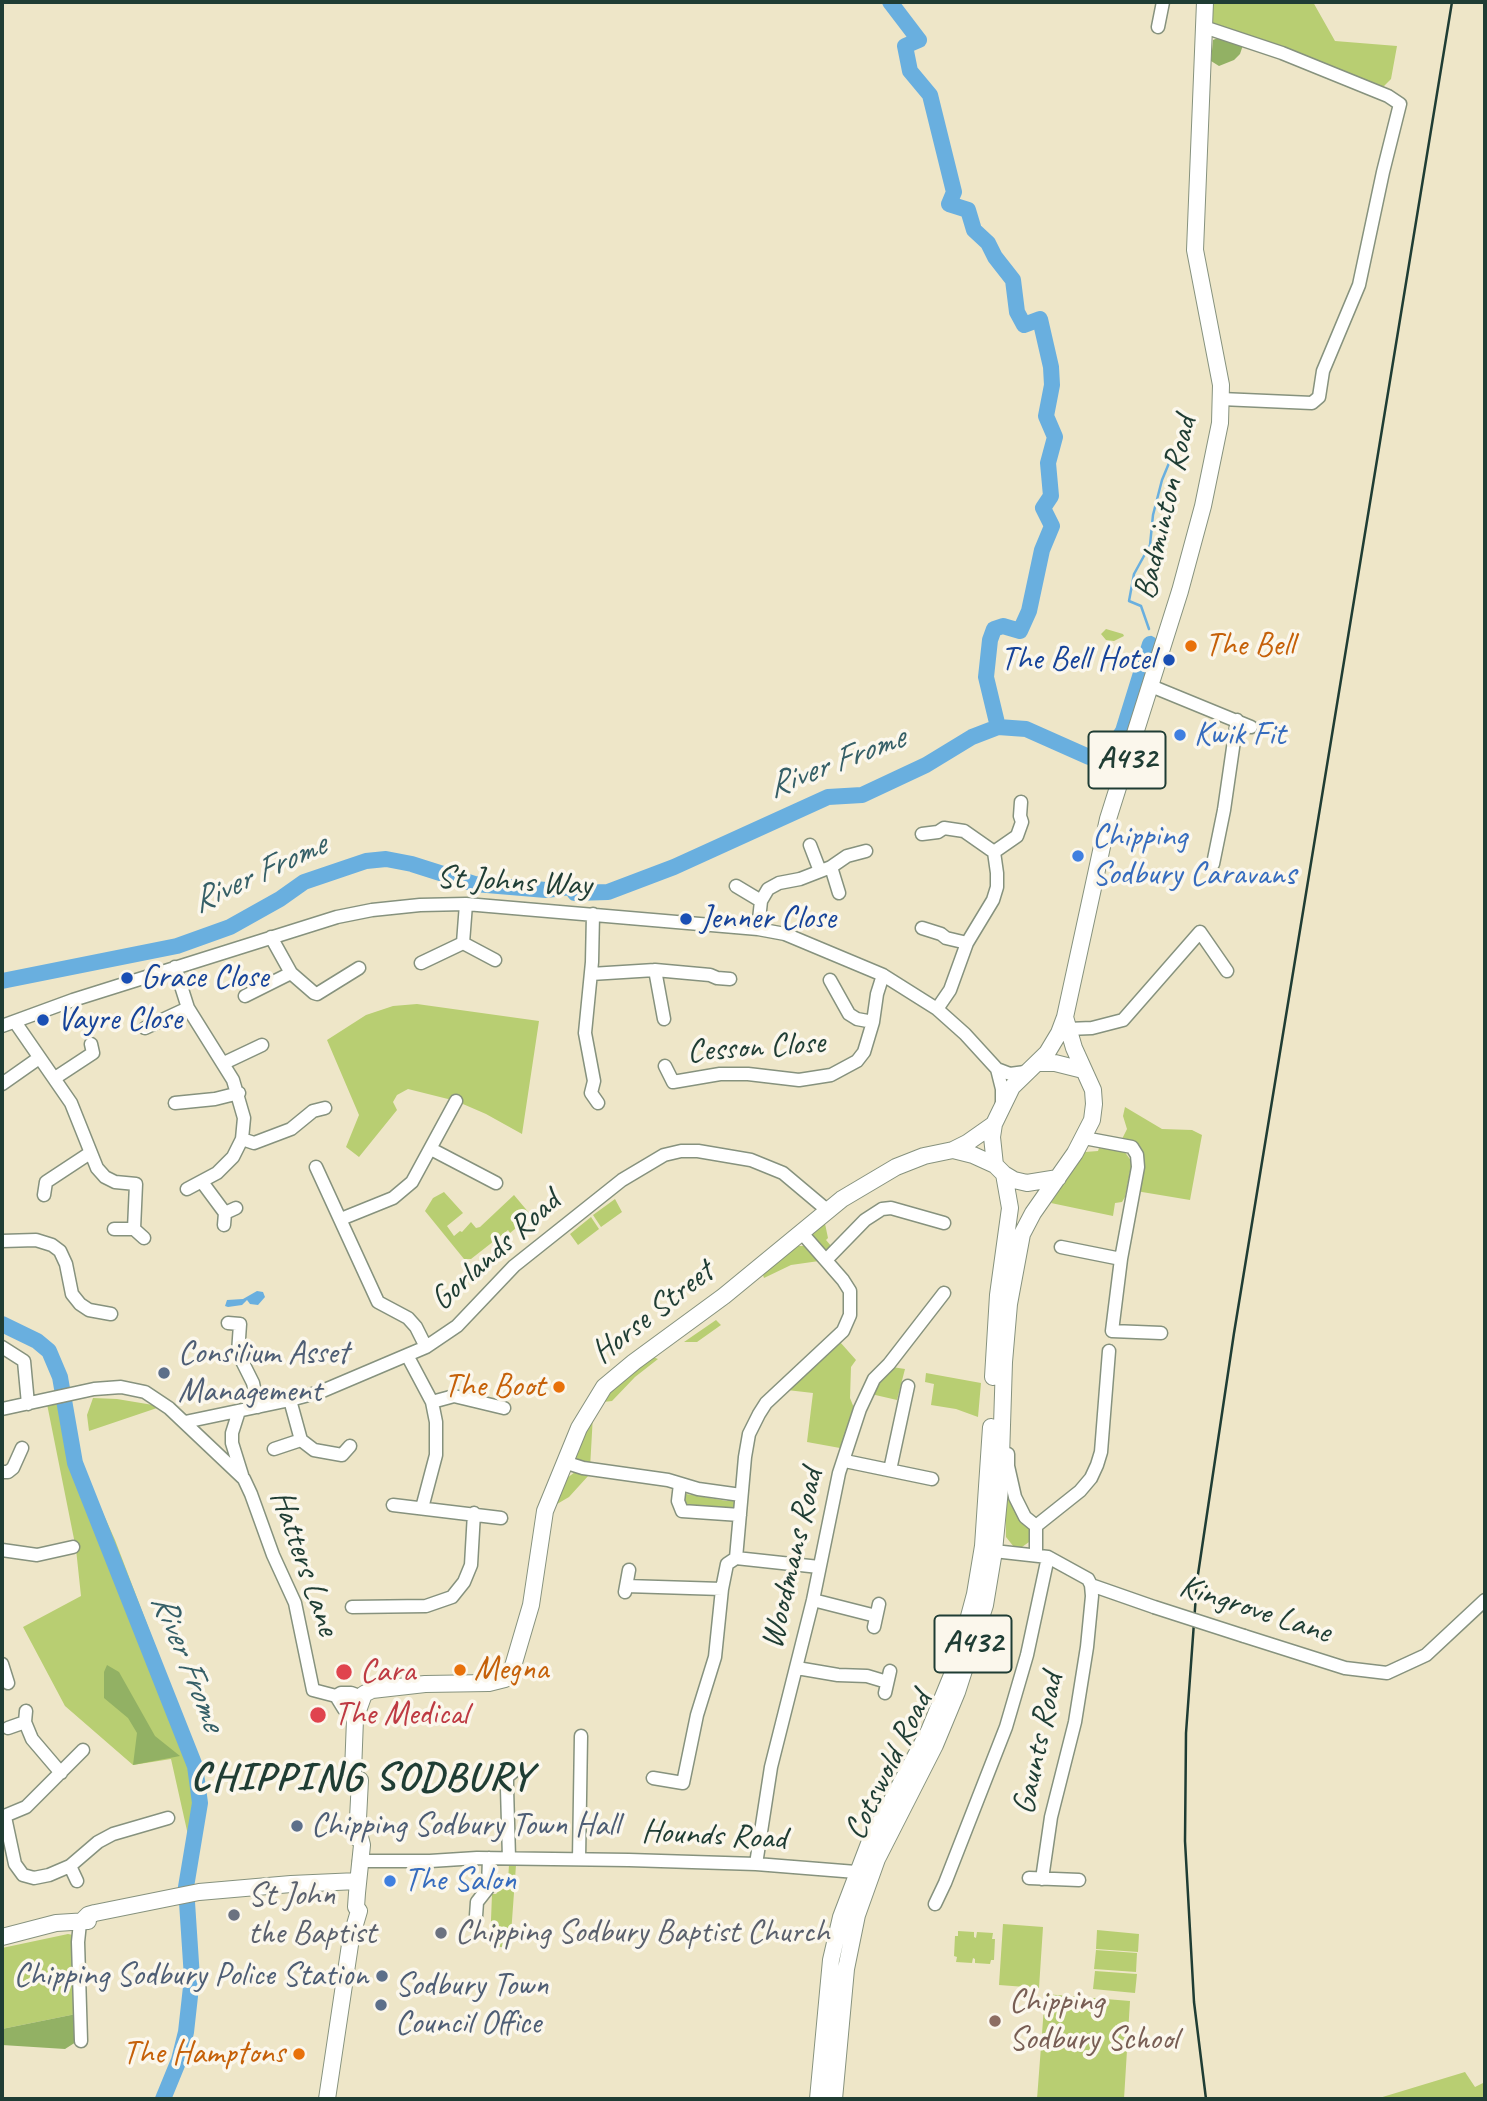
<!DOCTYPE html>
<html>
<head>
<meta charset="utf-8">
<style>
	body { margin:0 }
	#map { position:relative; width:1487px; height:2101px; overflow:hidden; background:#eee6c8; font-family:Caveat,sans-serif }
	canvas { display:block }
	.frame { position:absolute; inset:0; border:4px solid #1f3d34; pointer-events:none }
</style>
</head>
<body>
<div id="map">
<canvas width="1487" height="2101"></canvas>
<div class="frame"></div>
</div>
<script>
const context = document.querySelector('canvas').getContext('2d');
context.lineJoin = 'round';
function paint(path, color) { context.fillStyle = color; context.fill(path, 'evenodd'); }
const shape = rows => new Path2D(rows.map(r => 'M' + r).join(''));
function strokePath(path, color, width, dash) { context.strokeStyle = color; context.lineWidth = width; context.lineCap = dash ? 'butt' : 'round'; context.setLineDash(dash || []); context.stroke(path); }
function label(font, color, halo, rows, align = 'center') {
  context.font = font + ' Caveat,sans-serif'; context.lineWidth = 7; context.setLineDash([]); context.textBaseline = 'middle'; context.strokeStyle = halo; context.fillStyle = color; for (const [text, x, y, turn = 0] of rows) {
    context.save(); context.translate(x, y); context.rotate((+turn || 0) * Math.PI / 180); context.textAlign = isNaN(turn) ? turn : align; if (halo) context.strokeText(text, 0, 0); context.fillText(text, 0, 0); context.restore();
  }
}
paint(shape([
	[1211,2,1313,2,1335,41,1397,46,1391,79,1384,86,1374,86,1212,26],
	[1106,629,1123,634,1124,636,1114,641,1106,640,1101,634],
	[417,1004,539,1021,522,1134,486,1114,456,1101,408,1089,397,1095,393,1102,397,1110,359,1157,346,1147,359,1115,327,1040,366,1015,393,1006],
	[1125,1107,1162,1129,1192,1130,1202,1135,1190,1200,1136,1191,1129,1141,1122,1139,1127,1129,1123,1116],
	[1099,1148,1124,1151,1132,1162,1125,1197,1122,1202,1115,1203,1113,1216,1051,1203,1078,1159,1085,1152,1098,1151],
	[444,1192,463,1213,447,1226,454,1236,460,1231,462,1232,471,1222,476,1228,480,1227,514,1195,535,1220,531,1222,527,1219,510,1233,508,1230,471,1259,464,1259,425,1211,433,1198],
	[615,1199,622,1212,601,1227,593,1215],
	[591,1217,599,1229,578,1245,570,1234],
	[824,1219,828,1238,826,1240,832,1247,826,1251,823,1251,814,1242,812,1236,813,1231],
	[793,1246,804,1246,819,1261,791,1265,764,1278,762,1272],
	[716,1320,721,1325,697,1342,684,1342],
	[840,1342,856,1360,851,1367,850,1398,854,1408,840,1448,807,1442,813,1393,787,1390],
	[653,1357,658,1359,635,1377,612,1401,603,1402,615,1384],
	[892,1367,905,1369,897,1400,871,1394],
	[926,1373,981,1383,978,1417,956,1409,931,1405,934,1384,925,1382],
	[93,1398,117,1399,153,1405,157,1408,89,1431,87,1415],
	[68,1399,85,1473,115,1540,200,1763,204,1803,199,1836,188,1835,171,1759,133,1765,65,1706,23,1627,81,1596,76,1549,47,1404],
	[593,1415,590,1468,576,1461,574,1457],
	[575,1472,589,1475,569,1497,552,1507,563,1481],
	[1005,1476,1030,1530,1029,1542,1022,1547,1014,1547,1006,1537],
	[686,1494,727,1501,730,1498,737,1503,736,1508,734,1507,732,1510,689,1508,683,1503],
	[509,1865,516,1865,510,1948,490,1946,492,1894,496,1894,508,1880],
	[1003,1924,1043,1927,1039,1988,999,1985],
	[1097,1930,1139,1934,1138,1952,1096,1949],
	[958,1931,974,1932,974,1937,976,1938,977,1932,993,1933,992,1939,995,1939,994,1960,991,1960,990,1964,975,1963,975,1959,973,1958,972,1963,956,1962,957,1957,954,1956,955,1936,958,1936],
	[68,1934,73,1935,76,2014,2,2029,2,1948],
	[1096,1950,1137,1953,1136,1972,1094,1969],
	[1095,1971,1137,1974,1135,1993,1093,1989],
	[1045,1994,1130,2001,1124,2099,1037,2099],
	[1465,2072,1475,2087,1485,2082,1485,2099,1376,2099]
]), '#b8ce72');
paint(shape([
	[1222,36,1243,45,1240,54,1234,60,1219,66,1211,61,1213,40],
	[107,1665,119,1672,155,1736,180,1756,133,1765,137,1733,128,1718,104,1698,104,1672],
	[76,2014,76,2042,65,2049,2,2045,2,2029]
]), '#92b164');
paint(shape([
	[257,1291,263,1292,265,1297,258,1305,250,1304,247,1300,242,1305,228,1307,225,1306,227,1300,243,1299]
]), '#69afdf');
strokePath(shape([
	[1149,629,1141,606,1129,601,1134,574,1150,545,1153,515,1162,480,1174,451],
	[1150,644,1151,637]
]), '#69afdf', 2.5);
strokePath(shape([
	[998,727,1026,729,1089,757,1108,754,1123,731,1150,644],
	[2,981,177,946,230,927,280,899,304,882,366,861,386,859,412,864,475,884,546,890,571,887,575,893,608,892,674,867,828,797,862,795,926,765,972,737,998,727,986,677,990,640,994,629,1003,626,1020,631,1029,611,1042,550,1052,526,1043,508,1051,496,1048,463,1055,437,1046,416,1052,385,1051,367,1040,319,1024,325,1017,312,1013,280,995,257,988,243,974,230,968,210,949,204,954,192,930,95,910,71,905,46,919,40,890,2],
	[2,1324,37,1341,49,1351,60,1377,75,1463,195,1766,200,1803,186,1887,192,1978,186,2032,179,2060,163,2099]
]), '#69afdf', 16);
const minor = shape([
	[1158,27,1163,2],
	[1204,27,1282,53,1388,96,1400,104,1383,172,1359,285,1323,371,1319,397,1312,403,1221,399],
	[1151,686,1251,727],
	[922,834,938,832,944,828,964,831,994,852,997,873,997,887,993,900,967,943,950,990,937,1009],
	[810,845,820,871],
	[994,852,1017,836,1022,822,1020,816,1021,802],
	[1213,864,1224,810,1237,720],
	[831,867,839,893],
	[736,886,761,901],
	[466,904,463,943,495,960],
	[593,914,592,962,585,1033,594,1081,591,1093,598,1103],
	[922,928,941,934,946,938,967,943],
	[758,929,761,901,768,889,779,883,800,879,831,867,847,856,866,851],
	[271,937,291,973,314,993,317,994,359,968],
	[421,963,463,943],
	[175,967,188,1008,233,1080,244,1118,242,1139,233,1157,217,1173,187,1189],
	[655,970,664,1019],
	[591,974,655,970,710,975,717,978,730,979],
	[830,980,849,1014,857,1019,873,1022],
	[245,996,291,973],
	[15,1022,71,1103,97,1168,105,1177,115,1182,136,1184,134,1229],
	[2,1026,73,1000,337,917,372,910,420,905,466,904,758,929,785,934,883,975,937,1009,965,1034,997,1069,1010,1074,1025,1072],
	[145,1028,188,1008],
	[1063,1031,1068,1029,1092,1028,1123,1020,1200,932,1227,971],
	[224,1063,262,1045],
	[665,1066,673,1082,720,1074,748,1074,799,1080,831,1075,857,1061,864,1052,873,1022,877,994,883,975],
	[997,1069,1002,1089,1002,1105],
	[55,1078,93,1053,91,1044],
	[2,1084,39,1058],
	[175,1103,215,1099,239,1093],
	[1084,1138,1132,1147,1137,1155,1138,1167,1121,1259,1112,1331,1161,1333],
	[242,1139,254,1143,291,1129,313,1111,325,1108],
	[431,1149,496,1183],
	[316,1167,378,1302,408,1318,416,1327,426,1347],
	[202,1182,225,1213],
	[44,1195,46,1182,90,1153],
	[341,1219,393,1198,412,1182,456,1101],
	[224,1225,225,1213,236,1208],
	[114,1229,134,1229,144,1238],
	[2,1241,36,1240,52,1245,60,1251,66,1264,72,1294,80,1304,89,1310,111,1314],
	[1061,1247,1121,1259],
	[827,1259,865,1220,882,1209,891,1208,944,1223],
	[228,1323,240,1324,238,1353,253,1383,258,1407],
	[2,1347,24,1361,28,1404],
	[407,1355,432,1402,436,1422,436,1455,422,1508],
	[290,1400,301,1440,314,1450,342,1455,350,1446],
	[432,1402,454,1396,504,1408],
	[2,1409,94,1389,121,1387,145,1392,169,1408,244,1479,251,1494,273,1555,295,1603,313,1690,336,1696,341,1693,351,1693,362,1697],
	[239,1411,232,1433,232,1443,242,1475],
	[185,1422,290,1400,320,1392,426,1347,457,1326,514,1266,622,1180,664,1155,681,1151,698,1151,751,1160,783,1173,827,1210],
	[274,1449,301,1440],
	[1008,1454,1008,1466,1015,1497,1025,1517,1036,1526,1036,1554],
	[845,1461,932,1479],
	[564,1462,583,1468,668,1480,698,1489,741,1495],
	[890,1470,908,1386],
	[2,1472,8,1472,13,1468,22,1448],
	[680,1484,678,1501,682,1511,740,1515],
	[393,1505,501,1518],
	[1036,1526,1080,1491,1091,1478,1097,1465,1101,1452,1109,1351],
	[2,1550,37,1555,73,1547],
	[994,1551,1048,1557,1088,1579,1091,1585,1154,1607],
	[736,1558,745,1457,749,1434,759,1414,766,1403,843,1331,850,1315,850,1291,843,1280,801,1232],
	[626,1586,722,1589],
	[625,1592,629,1570],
	[813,1600,876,1616],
	[352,1607,426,1606,452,1597,464,1582,471,1565,474,1513],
	[874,1627,879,1604],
	[1244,1636,1345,1668,1387,1673,1426,1655,1485,1600],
	[2,1664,8,1683],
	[797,1668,838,1675,867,1676,887,1682],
	[885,1693,890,1671],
	[336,1696,344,1709,355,1719],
	[26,1711,25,1722,32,1739,61,1773],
	[8,1728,25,1722],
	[653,1778,683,1783,697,1715,715,1657,722,1589,727,1564,736,1558,819,1567],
	[2,1817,26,1807,83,1750],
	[5,1817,15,1864,23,1875,34,1878,49,1875,70,1866,98,1842,113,1834,168,1818],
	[509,1858,507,1788,507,1777,513,1772],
	[579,1859,581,1736],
	[359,1861,430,1861,477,1858,629,1860,756,1864,856,1872],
	[756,1864,771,1767,813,1600,839,1473,860,1409,874,1379,889,1364,944,1293],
	[70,1866,77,1881],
	[1029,1878,1079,1880],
	[1042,1879,1051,1817,1075,1722,1087,1647,1092,1596,1091,1585],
	[935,1904,945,1883,1006,1727,1027,1655,1048,1557],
	[476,1916,477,1902,488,1888,489,1858],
	[80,1923,78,1942,81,2041]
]);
const major = shape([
	[1037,1063,1055,1063,1083,1070],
	[953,1150,973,1155,995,1165],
	[1058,1178,1027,1183,1014,1180,1004,1174,995,1165,992,1137,994,1124,1012,1087,1047,1053,1059,1033,1065,1017,1108,819,1180,591,1203,506,1220,423,1221,385,1195,250,1205,2],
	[993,1377,998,1295,1010,1208,1004,1174],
	[960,1650,975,1594,983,1546,991,1427],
	[358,1788,353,1772,355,1719,364,1694,372,1690,425,1684,489,1683,505,1679,511,1673,531,1605,545,1511,579,1428,604,1387,634,1362,724,1296,842,1199,896,1167,924,1156,953,1150,967,1143,994,1124],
	[357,1838,360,1780],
	[80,1923,88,1915,95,1913,199,1892,291,1884,358,1881],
	[2,1937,56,1923,88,1921],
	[327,2099,351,1938,359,1911,356,1907,357,1893,362,1845,358,1829],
	[818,2099,831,1960,841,1917,870,1841,929,1731,952,1675],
	[834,2099,846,1969,857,1915,877,1859,935,1745,957,1692,985,1605,994,1551,1000,1489,1004,1362,1009,1304,1022,1234,1033,1213,1075,1153,1092,1120,1094,1104,1093,1090,1074,1048,1065,1017]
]);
strokePath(minor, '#86927e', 15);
strokePath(major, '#86927e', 18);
strokePath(minor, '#fff', 12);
strokePath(major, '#fff', 16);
strokePath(shape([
	[1206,2099,1194,2002,1185,1841,1186,1733,1197,1581,1234,1333,1452,2]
]), '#1f3d34', 2.5);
const minorBridge = shape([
	[1154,1607,1244,1636]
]);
strokePath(minorBridge, '#86927e', 15, []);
strokePath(minorBridge, '#fff', 12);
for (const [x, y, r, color] of [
	[1191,646,7,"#e8710a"],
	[1169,660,7,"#1a4fb4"],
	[1180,735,7,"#3f7fe0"],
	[1078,856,7,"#3f7fe0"],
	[686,919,7,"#1a4fb4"],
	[127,978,7,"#1a4fb4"],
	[43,1020,7,"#1a4fb4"],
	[164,1373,7,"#5c6f8a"],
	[559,1387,7,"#e8710a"],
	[460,1670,7,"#e8710a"],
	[344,1672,9,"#e0444e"],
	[318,1715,9,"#e0444e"],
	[297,1826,7,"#5c6f8a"],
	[390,1881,7,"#3f7fe0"],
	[234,1915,7,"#6b7280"],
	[441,1933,7,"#6b7280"],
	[382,1976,7,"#5c6f8a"],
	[381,2005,7,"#5c6f8a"],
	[995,2021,7,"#8d6e63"],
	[299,2054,7,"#e8710a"]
]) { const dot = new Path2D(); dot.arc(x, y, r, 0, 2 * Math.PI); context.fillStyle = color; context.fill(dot); strokePath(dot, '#fbf7ec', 2.5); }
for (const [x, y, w] of [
	[1127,760,77],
	[973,1644,77]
]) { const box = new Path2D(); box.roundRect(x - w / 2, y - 28.5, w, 57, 5); context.fillStyle = '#fbf7ec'; context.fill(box); strokePath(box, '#1f3d34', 2); }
label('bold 32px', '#1f3d34', null, [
	["A432",1127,760],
	["A432",973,1644]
]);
label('33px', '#1f3d34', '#fbf7ec', [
	["Badminton Road",1166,508,-77],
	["St Johns Way",514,882,3],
	["Cesson Close",756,1048,-4],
	["Gorlands Road",496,1251,-42],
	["Horse Street",653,1313,-38],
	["Woodmans Road",793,1559,-77],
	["Hatters Lane",304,1563,71],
	["Kingrove Lane",1255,1610,18],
	["Gaunts Road",1039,1744,-78],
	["Cotswold Road",889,1766,-64],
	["Hounds Road",714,1836,3]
]);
label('33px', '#c56008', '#fbf7ec', [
	["The Bell",1205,646],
	["The Boot",545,1387,"right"],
	["Megna",474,1670],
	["The Hamptons",285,2054,"right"]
], 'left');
label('33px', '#164399', '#fbf7ec', [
	["The Bell Hotel",1155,660,"right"],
	["Jenner Close",700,919],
	["Grace Close",141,978],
	["Vayre Close",57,1020]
], 'left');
label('33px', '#366cbe', '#fbf7ec', [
	["Kwik Fit",1194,735],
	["Chipping",1092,837],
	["Sodbury Caravans",1092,875],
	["The Salon",404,1881]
], 'left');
label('33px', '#4e5e75', '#fbf7ec', [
	["Consilium Asset",178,1354],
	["Management",178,1392],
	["Chipping Sodbury Town Hall",311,1826],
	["Chipping Sodbury Police Station",368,1976,"right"],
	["Sodbury Town",395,1986],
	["Council Office",395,2024]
], 'left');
label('33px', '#be3a42', '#fbf7ec', [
	["Cara",360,1672],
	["The Medical",334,1715]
], 'left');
label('33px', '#5b616d', '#fbf7ec', [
	["St John",248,1896],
	["the Baptist",248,1934],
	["Chipping Sodbury Baptist Church",455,1933]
], 'left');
label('33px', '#785e54', '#fbf7ec', [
	["Chipping",1009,2002],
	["Sodbury School",1009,2040]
], 'left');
label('italic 35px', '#355f67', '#fbf7ec', [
	["River Frome",836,763,-21],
	["River Frome",259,874,-25],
	["River Frome",187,1662,68]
]);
context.letterSpacing = '2px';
label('bold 40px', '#1f3d34', '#fbf7ec', [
	["CHIPPING SODBURY",362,1779]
]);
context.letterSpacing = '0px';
</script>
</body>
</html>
